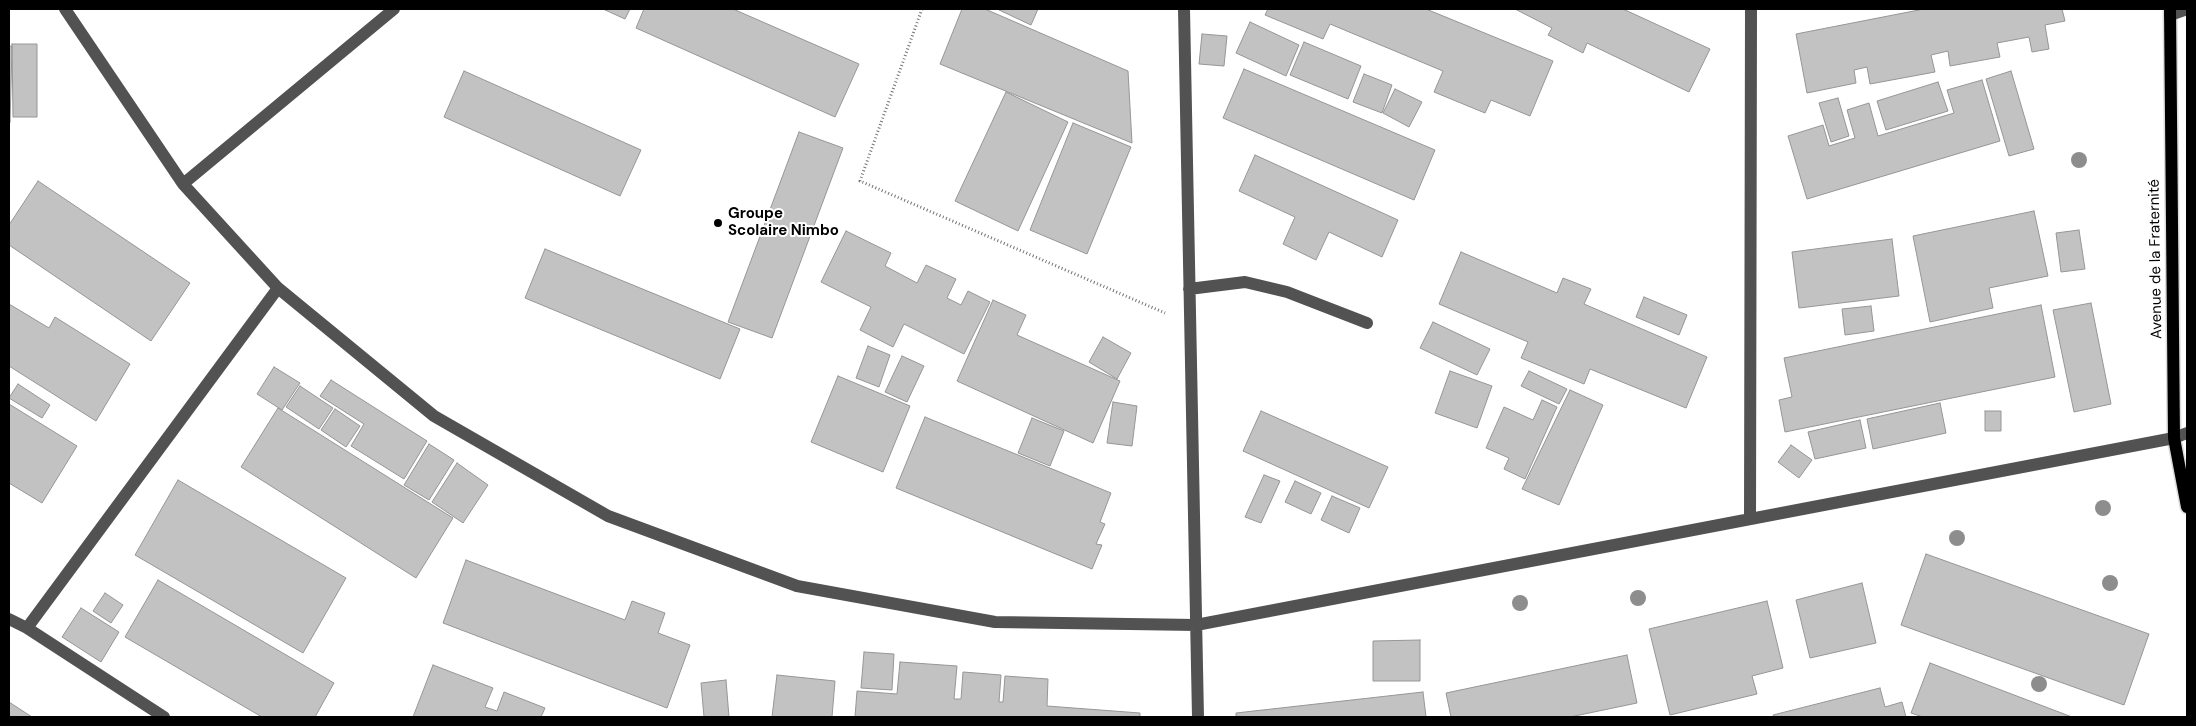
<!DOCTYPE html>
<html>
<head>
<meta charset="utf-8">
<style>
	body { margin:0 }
	#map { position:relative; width:2196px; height:726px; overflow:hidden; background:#fff; font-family:"DM Sans",sans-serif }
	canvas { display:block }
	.frame { position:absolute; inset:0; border:10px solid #000; pointer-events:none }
</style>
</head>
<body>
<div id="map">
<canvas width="2196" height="726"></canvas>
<div class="frame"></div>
</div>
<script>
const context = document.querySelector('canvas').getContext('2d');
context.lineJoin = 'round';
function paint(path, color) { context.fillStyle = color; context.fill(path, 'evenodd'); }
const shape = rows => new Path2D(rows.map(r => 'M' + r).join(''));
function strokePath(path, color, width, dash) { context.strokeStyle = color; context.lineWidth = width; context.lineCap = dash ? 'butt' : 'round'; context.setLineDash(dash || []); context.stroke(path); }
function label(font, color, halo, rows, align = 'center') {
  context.font = font + ' "DM Sans",sans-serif'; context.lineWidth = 4; context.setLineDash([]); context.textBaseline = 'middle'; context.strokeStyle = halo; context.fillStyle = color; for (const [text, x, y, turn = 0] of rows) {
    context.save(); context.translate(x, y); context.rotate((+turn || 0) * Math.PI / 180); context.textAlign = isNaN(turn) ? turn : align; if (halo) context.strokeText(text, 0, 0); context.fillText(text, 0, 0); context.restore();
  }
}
const building = shape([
	[603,9,630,9,625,19,603,9],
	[644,9,733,9,859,64,835,117,636,28,644,9],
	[962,9,985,9,1128,71,1132,143,940,64,962,9],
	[997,9,1038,9,1031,25,997,9],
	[1268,9,1426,9,1553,61,1530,116,1491,100,1485,113,1434,92,1443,71,1330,24,1323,39,1265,15,1268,9],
	[1515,9,1623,9,1710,49,1689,92,1587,43,1583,53,1548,35,1552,28,1515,9],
	[1924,9,2062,9,2065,21,2045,25,2049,49,2032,52,2029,37,1997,43,2000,57,1950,66,1948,51,1931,55,1935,72,1870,84,1867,67,1854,70,1856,83,1807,93,1796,34,1924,9],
	[1250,22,1299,45,1286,76,1236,53,1250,22],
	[1202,34,1227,36,1224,66,1199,64,1202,34],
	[1304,42,1361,66,1348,99,1290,75,1304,42],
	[12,44,37,44,37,117,13,117,12,44],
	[9,46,12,46,10,123,9,123,9,46],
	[1244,69,1435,150,1414,200,1223,118,1244,69],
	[464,71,641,150,620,196,444,117,464,71],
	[2011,71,2034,149,2009,156,1986,79,2011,71],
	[1364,74,1392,85,1382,113,1353,102,1364,74],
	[1982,80,2000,141,1807,199,1788,136,1823,125,1829,146,1855,138,1847,110,1869,103,1878,136,1954,113,1947,90,1982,80],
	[1938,82,1948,111,1886,130,1877,101,1938,82],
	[1395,89,1422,102,1409,127,1383,113,1395,89],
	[1006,92,1068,122,1018,231,955,201,1006,92],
	[1838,98,1849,136,1831,142,1819,103,1838,98],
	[1073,123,1131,147,1087,254,1030,230,1073,123],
	[799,132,843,148,772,338,728,322,799,132],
	[1255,155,1398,220,1382,257,1329,232,1316,260,1283,244,1295,217,1239,191,1255,155],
	[38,181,190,283,151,341,9,245,9,225,38,181],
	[2034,211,2048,276,1989,288,1993,308,1930,322,1913,236,2034,211],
	[2079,230,2085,269,2061,272,2056,233,2079,230],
	[846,231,891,253,885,266,917,283,926,265,956,279,947,298,961,305,968,291,990,302,964,354,904,324,893,347,860,330,871,307,821,282,846,231],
	[1892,239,1899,296,1799,308,1792,252,1892,239],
	[545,249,740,329,720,379,525,298,545,249],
	[1461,252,1557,293,1563,278,1591,289,1584,304,1707,357,1686,408,1590,369,1584,384,1521,358,1528,342,1439,304,1461,252],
	[1644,297,1687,315,1679,335,1636,317,1644,297],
	[993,300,1026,315,1017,335,1120,381,1093,443,957,381,993,300],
	[2091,303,2111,404,2074,412,2053,310,2091,303],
	[9,304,49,328,55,317,130,364,96,421,9,366,9,304],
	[2041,305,2055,377,1785,432,1779,400,1792,397,1784,358,2041,305],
	[1871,306,1874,331,1845,335,1842,309,1871,306],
	[1433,322,1490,349,1477,375,1420,348,1433,322],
	[1103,337,1131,353,1117,379,1089,362,1103,337],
	[868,346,890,355,879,387,856,378,868,346],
	[902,356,924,366,907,402,885,392,902,356],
	[274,367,300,383,282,410,257,394,274,367],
	[1450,371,1492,386,1477,428,1435,413,1450,371],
	[1529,371,1567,389,1559,404,1521,386,1529,371],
	[838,376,910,406,883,472,811,442,838,376],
	[331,380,427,441,404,479,351,446,364,424,320,396,331,380],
	[18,384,50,405,42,418,9,398,18,384],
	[300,386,333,408,319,429,286,407,300,386],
	[1570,390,1603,405,1559,505,1522,489,1570,390],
	[1542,400,1557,407,1525,479,1504,469,1509,458,1486,448,1504,407,1533,420,1542,400],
	[1113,402,1137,406,1132,446,1107,443,1113,402],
	[1940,403,1946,433,1873,449,1867,419,1940,403],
	[9,404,77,446,42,503,9,483,9,404],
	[278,408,453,518,416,578,241,467,278,408],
	[335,409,360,426,346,447,321,430,335,409],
	[1261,411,1388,467,1369,508,1243,451,1261,411],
	[1985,411,2001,411,2001,431,1985,431,1985,411],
	[925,417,1111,493,1100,522,1105,524,1096,544,1102,545,1092,569,896,488,925,417],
	[1032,418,1064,431,1050,466,1018,453,1032,418],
	[1860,420,1866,448,1815,459,1808,432,1860,420],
	[429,444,454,460,429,500,404,485,429,444],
	[1791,445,1812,460,1799,478,1778,462,1791,445],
	[457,463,488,485,463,523,432,502,457,463],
	[1264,475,1280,481,1261,523,1245,517,1264,475],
	[178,480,346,578,303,653,135,555,178,480],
	[1295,481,1321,493,1311,514,1285,502,1295,481],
	[1332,496,1360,508,1349,533,1321,520,1332,496],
	[1926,554,2149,634,2124,705,1901,625,1926,554],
	[466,560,625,620,632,601,665,613,658,633,690,645,667,708,443,623,466,560],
	[158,580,334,683,315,717,262,717,125,637,158,580],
	[1862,583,1876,643,1810,658,1796,600,1862,583],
	[105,593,123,605,111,623,93,611,105,593],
	[1767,601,1783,668,1752,676,1757,694,1670,715,1649,629,1767,601],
	[81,608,119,632,101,662,62,637,81,608],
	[1420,640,1420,681,1373,681,1373,641,1420,640],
	[864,652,894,654,892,690,861,688,864,652],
	[1627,655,1637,703,1570,717,1451,717,1446,693,1627,655],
	[900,662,957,666,954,699,961,699,963,672,1001,675,999,702,1003,702,1005,676,1048,679,1047,706,1140,713,1140,717,855,717,857,691,897,694,900,662],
	[1930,663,2072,717,1923,717,1911,713,1930,663],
	[433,665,493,688,485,707,497,711,504,692,545,708,541,717,413,717,433,665],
	[777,675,835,681,832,717,772,717,777,675],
	[726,680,729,717,704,717,701,683,726,680],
	[1880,688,1885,707,1902,702,1906,717,1774,717,1773,715,1880,688],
	[1423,692,1426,717,1236,717,1236,713,1423,692],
	[9,702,32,717,9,717,9,702]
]);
paint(building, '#c2c2c2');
strokePath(building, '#969696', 1);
const major = shape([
	[2170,9,2174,438,2187,507]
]);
strokePath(major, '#dbdbdb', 15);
strokePath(shape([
	[922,9,860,181,1165,313]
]), '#747474', 3, [1, 2.5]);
strokePath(shape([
	[65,9,183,184,278,288,434,416,608,516,797,586,995,622,1196,625,2174,438,2187,433],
	[1184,9,1198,717],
	[2170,15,2187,9],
	[183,184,394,9],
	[1189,289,1245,282,1287,292,1367,323],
	[1750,518,1751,9],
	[9,619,27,628,164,717],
	[27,628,278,288]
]), '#525252', 12);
strokePath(major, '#000', 12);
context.fillStyle = '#8d8d8d';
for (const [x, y] of [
	[2079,160],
	[2103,508],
	[1957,538],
	[2110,583],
	[1638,598],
	[1520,603],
	[2039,684]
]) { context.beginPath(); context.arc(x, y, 8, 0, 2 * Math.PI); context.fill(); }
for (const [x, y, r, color] of [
	[718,223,5,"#000"]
]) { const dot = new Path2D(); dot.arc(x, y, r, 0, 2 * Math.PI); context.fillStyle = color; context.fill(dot); strokePath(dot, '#fff', 2); }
label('bold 15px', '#000', '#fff', [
	["Groupe",728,214],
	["Scolaire Nimbo",728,231]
], 'left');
label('15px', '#000', '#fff', [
	["Avenue de la Fraternité",2156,259,-91]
]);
</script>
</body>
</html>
